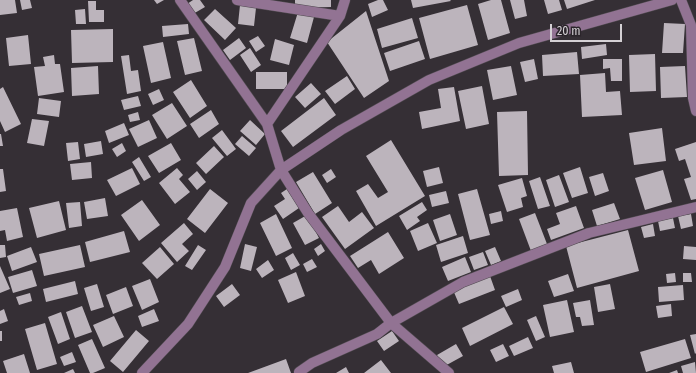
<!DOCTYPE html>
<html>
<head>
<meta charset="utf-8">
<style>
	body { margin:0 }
	#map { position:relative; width:696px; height:373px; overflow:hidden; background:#352f35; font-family:"Fira Sans Condensed",sans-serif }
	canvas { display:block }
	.scale { position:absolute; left:550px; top:24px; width:72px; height:18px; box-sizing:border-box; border:2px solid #d5d1d5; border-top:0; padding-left:5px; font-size:12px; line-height:14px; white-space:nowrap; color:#d5d1d5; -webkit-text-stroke:3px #2b252b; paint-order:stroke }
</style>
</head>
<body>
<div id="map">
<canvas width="696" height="373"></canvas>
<div class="scale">20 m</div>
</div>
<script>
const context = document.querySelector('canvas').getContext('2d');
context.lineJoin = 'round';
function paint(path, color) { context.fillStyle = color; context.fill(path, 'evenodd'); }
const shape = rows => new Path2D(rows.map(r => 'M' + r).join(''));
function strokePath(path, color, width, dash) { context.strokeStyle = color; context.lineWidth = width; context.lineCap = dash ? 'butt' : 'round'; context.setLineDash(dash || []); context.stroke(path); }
paint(shape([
	[0,0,15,0,17,13,0,15],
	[20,0,30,0,32,8,22,10],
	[154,0,164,0,157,4],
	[193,0,200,0,205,7,193,14,187,4],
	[295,0,331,0,331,7,295,8],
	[378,0,383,0,388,10,372,17,368,4],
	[411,0,450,0,451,1,413,8],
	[491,0,501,0,510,33,488,40,478,4],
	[510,0,524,0,527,16,515,19],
	[544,0,559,0,562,10,548,14],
	[564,0,595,0,567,9],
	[88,1,96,1,96,10,104,10,104,22,89,22],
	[240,5,256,8,254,26,238,24],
	[467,5,478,45,430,59,419,18],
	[85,9,86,24,76,24,75,10],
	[215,9,236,28,225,40,204,20],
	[366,11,389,81,364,98,327,42],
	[298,12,314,17,307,43,290,38],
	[412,18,418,38,382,48,377,29],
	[664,23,685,24,683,53,662,53],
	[188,24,189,34,163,37,162,26],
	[113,29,113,62,72,63,71,30],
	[28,35,31,64,9,66,6,38],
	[258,36,265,46,256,52,249,41],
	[194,38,202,71,185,75,177,41],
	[239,38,246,48,230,60,223,50],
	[275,39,294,45,289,65,270,60],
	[419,41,425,59,390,71,384,53],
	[163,42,171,78,151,83,143,46],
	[606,44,607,55,582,59,581,47],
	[250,48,261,65,251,72,240,55],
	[577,52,579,74,543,76,542,55],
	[655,54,656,91,630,92,629,55],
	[54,55,55,64,60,64,64,92,38,96,34,67,45,66,43,57],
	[129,55,131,71,138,70,141,91,127,94,121,56],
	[534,59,538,79,525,82,520,62],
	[603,59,622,59,622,81,611,81,610,68,603,69],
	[98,66,99,94,72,96,71,68],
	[511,66,517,95,493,100,487,70],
	[685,66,687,97,661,98,660,67],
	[256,72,287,72,287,89,256,89],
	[605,73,606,92,620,91,622,115,582,117,580,75],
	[347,76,355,89,335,104,325,91],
	[191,80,207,106,190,118,173,92],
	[311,83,321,94,305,108,295,97],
	[482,86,489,124,466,129,458,91],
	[3,87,21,124,5,132,0,121,0,89],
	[454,87,460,121,422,129,419,112,441,108,438,89],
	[159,89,164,100,153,105,148,94],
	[138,96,141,106,124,110,121,100],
	[39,98,61,101,59,117,37,114],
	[324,98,336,115,293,147,281,131],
	[172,103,187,126,167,139,152,115],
	[211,110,219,124,199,138,190,124],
	[527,111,528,175,499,176,497,112],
	[138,112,140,120,130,122,128,115],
	[32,119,49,121,44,146,27,143],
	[149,120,157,138,138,147,129,129],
	[250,120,265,134,256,145,240,131],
	[124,123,129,135,109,143,105,131],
	[662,128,666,161,634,165,629,133],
	[222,130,236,149,227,156,212,138],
	[0,134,1,134,3,146,0,146],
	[242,136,256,148,249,156,235,144],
	[391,140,425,196,376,226,356,191,368,184,378,198,388,192,366,156],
	[101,141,103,154,86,157,84,144],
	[78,142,80,159,68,161,66,143],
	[696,142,696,199,691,200,684,179,691,177,685,159,679,161,675,149],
	[122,143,126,151,117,157,112,149],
	[171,143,181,160,159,173,148,156],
	[214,146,224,157,206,174,196,163],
	[139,157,151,177,144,181,132,162],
	[91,162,92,178,72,180,70,164],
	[439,167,443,183,427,187,423,171],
	[580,167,588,193,572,198,563,173],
	[132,168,140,184,116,196,107,180],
	[177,168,183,175,179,179,190,192,175,204,159,183],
	[0,169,3,169,6,191,0,192],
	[331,169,336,177,327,183,322,175],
	[663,170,672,202,645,210,635,178],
	[197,171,206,182,197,190,188,179],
	[313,172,332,203,315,214,296,182],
	[603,173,609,191,595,196,589,177],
	[559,175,569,202,555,207,546,180],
	[540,177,550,206,538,209,529,181],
	[522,178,527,196,521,198,523,207,507,212,498,185],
	[210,189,228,203,205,233,187,219],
	[287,189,299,208,283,219,274,206,285,199,281,193],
	[477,189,490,235,470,240,458,194],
	[446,191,449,203,432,207,429,195],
	[105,198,108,216,87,219,84,202],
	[142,200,160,225,139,241,121,215],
	[59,201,66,230,37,238,29,208],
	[80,202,82,226,69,228,66,203],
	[422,202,427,210,417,217,420,221,407,230,399,216],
	[614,203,620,219,597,226,592,210],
	[338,206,349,222,362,212,374,228,345,249,322,217],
	[576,206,584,228,551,240,547,229,560,224,556,213],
	[17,208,23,237,7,241,5,230,0,231,0,211],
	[501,211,503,221,491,224,489,214],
	[535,213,547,244,531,251,519,219],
	[276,214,292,248,276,256,260,223],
	[450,214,457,235,440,241,433,220],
	[691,214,693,226,681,229,678,216],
	[307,215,319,238,305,245,293,223],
	[673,218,675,228,660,231,658,221],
	[184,223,193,234,182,244,189,251,177,262,161,243],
	[428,223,437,243,418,251,410,231],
	[653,224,655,236,644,238,641,227],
	[628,230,639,271,577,288,566,246],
	[124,231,130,252,90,262,85,242],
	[388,232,404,258,379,274,371,260,358,268,350,256],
	[463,236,468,253,441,262,436,245],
	[245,244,257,247,251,271,240,268],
	[321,244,325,251,318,256,314,249],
	[0,245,5,245,6,257,0,258],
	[80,245,85,267,44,276,39,254],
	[198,245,206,250,192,270,185,266],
	[684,246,696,247,696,260,683,259],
	[31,247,37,262,12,271,7,256],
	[160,247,174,264,157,279,142,263],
	[495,247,501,261,491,265,485,251],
	[483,252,488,265,474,270,469,257],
	[293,253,300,265,291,270,285,258],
	[465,257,471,272,448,281,442,267],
	[312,259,317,267,307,272,303,264],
	[268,260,274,270,262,278,256,269],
	[0,266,10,289,0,293],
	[32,270,37,286,13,293,8,277],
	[296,272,305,296,288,303,278,280],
	[675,273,676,282,667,283,666,274],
	[683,273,691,273,692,282,683,282],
	[568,274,574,291,554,297,548,281],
	[490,276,495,290,459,304,453,290],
	[150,279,159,302,142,310,132,286],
	[75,281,78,294,46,302,43,289],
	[97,284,104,307,91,311,84,288],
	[232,284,240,295,224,307,216,296],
	[610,284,615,309,598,312,594,287],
	[683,285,684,300,659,302,658,287],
	[126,287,133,306,113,314,106,295],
	[518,289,522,300,506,307,501,296],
	[30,293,32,301,19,305,16,297],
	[567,300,574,332,550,337,543,305],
	[590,300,594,325,582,326,580,317,576,317,573,303],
	[671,304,672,316,658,318,656,306],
	[82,306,92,332,75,338,66,312],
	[504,307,513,324,470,346,462,328],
	[4,309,8,321,0,324,0,311],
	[154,309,159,321,142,327,138,316],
	[61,312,70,339,58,344,48,317],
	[114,316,124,337,103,347,93,325],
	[536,316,545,337,536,341,527,320],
	[45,323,57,364,37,370,25,329],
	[136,330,149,341,123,372,110,361],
	[0,331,2,331,2,341,0,341],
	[392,331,399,341,384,351,377,341],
	[696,334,696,353,695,354,690,335],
	[528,337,533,348,514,356,509,346],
	[92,339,105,368,93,373,90,373,78,345],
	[685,339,691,358,646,372,640,352],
	[456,344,463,356,443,367,437,355],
	[503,344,509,356,496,362,490,350],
	[72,352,76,362,64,366,60,357],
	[24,354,30,373,7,373,3,361],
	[286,359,291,373,248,373],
	[381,360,391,373,364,373],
	[571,362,574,373,554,373,552,366],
	[695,362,696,373,683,373,681,366],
	[346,367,349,373,336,373],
	[73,369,75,373,64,373],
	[677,370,678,373,669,373]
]), '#bcb4bc');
const minor = shape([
	[180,0,267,124,281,170,308,213,391,323,377,334,312,363,299,372,300,373],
	[237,0,340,16],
	[681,0,691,25,693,98,696,111],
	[267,124,340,16,345,0],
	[142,373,188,324,225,267,251,203,281,170,341,130,429,80,519,43,672,0],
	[449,373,391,323,463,282,589,233,696,207]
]);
strokePath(minor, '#524c52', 11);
strokePath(minor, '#927393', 10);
</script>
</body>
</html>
